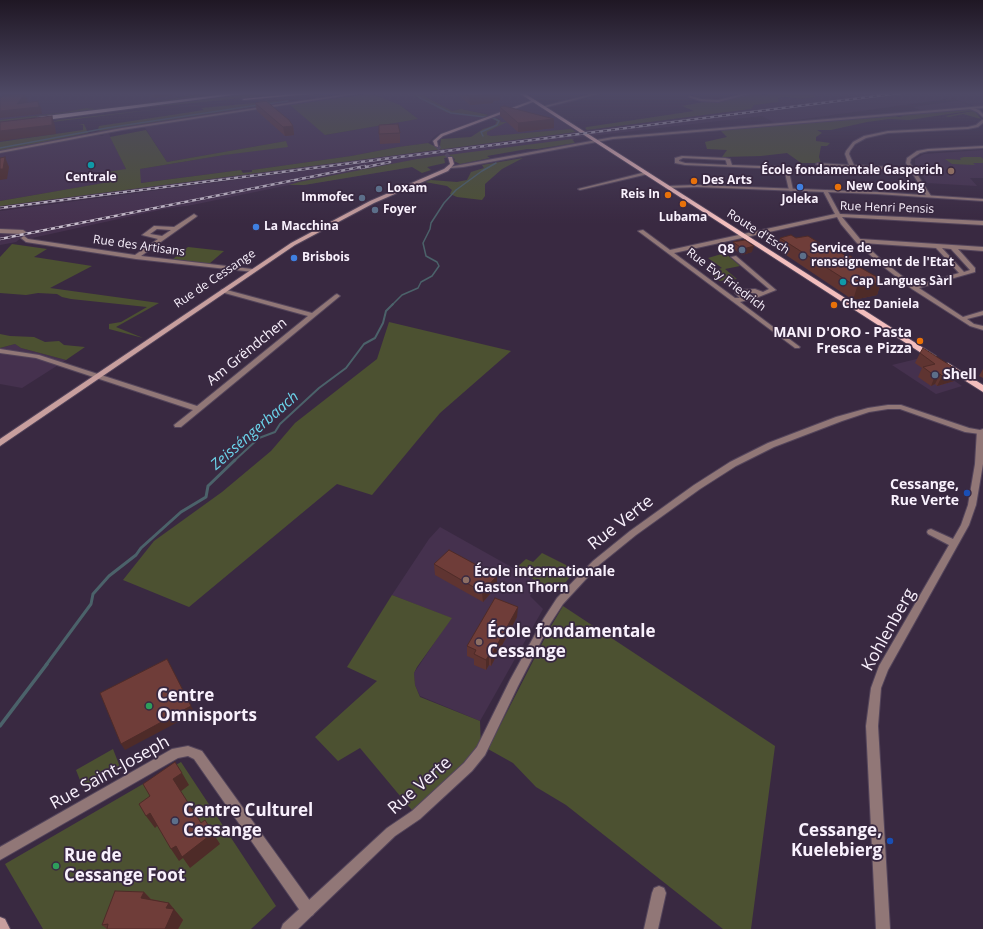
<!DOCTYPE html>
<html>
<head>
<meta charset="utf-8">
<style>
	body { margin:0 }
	canvas { display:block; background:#392941 }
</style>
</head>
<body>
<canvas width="983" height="929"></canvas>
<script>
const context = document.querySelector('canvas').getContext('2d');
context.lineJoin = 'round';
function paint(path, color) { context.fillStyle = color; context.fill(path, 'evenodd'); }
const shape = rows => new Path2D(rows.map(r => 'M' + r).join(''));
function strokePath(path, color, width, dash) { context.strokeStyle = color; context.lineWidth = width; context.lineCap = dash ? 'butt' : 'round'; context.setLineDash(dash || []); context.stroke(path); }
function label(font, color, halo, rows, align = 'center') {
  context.font = font + ' "Open Sans",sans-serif'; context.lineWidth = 3.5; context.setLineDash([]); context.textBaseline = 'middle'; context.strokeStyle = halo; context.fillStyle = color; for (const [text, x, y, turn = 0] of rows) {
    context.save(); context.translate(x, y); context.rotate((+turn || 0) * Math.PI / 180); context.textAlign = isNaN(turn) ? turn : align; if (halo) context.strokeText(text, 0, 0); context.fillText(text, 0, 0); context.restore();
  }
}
paint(shape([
	[0,93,207,93,139,104,95,109,86,108,66,112,0,120],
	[373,93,412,93,416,97,445,111,483,117,438,134,434,137,428,143,398,147,351,156,252,170,241,170,140,183,140,169,224,155,286,141,167,162,144,126,290,105,326,135,417,119,408,110,390,101,373,94],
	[423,93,441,93,445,97,443,95,459,93,521,93,581,131,751,109,754,105,779,102,777,100,779,98,783,97,801,99,816,97,810,94,815,93,983,93,983,107,977,107,953,98,775,123,762,116,573,138,574,140,455,159,452,157,444,158,445,160,412,167,304,185,289,185,192,205,164,209,32,238,22,237,16,242,0,245,0,211,362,163,361,162,0,210,0,206,533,133,487,136,487,132,506,122,501,122,499,119,485,116,489,115,487,114,461,109,452,111,426,97],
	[958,101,972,106,922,111,914,107],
	[108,132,126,169,110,182,0,201,0,154,94,135,103,136,105,133],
	[983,150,983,178,970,178,977,186,927,183,915,164,915,159,924,154],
	[15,344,21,348,66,360,22,388,0,384,0,348],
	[921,358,962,386,936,394,892,365],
	[440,527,538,582,530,596,543,609,480,721,420,696,415,685,414,673,451,618,392,595,429,539]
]), '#45314e');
paint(shape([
	[207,93,229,93,0,122,0,120,66,112,86,108,95,109,139,104],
	[254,93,284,93,285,94,119,110],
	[373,93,373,94,400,105,418,119,325,135,290,105],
	[412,93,423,93,426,97,452,111,461,109,489,115,483,117,448,113,416,97],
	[753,93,767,95,771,93,815,93,811,94,817,97,801,99,783,97,779,98,778,100,779,102,754,105,751,109,587,130,585,128,587,127,694,111,682,106],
	[254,99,151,110,52,122,58,120,131,112],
	[288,100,268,103,266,105,100,131,98,129,99,126,204,110,201,108],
	[968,109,975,111,981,119,963,114,949,117,945,116,973,111,969,111,909,120,889,119,867,122,831,130,817,130,822,133,816,137,816,141,830,143,827,146,821,146,819,157,821,163,801,163,787,153,761,156,722,157,727,150,707,149,705,142,727,137,720,130,895,116,899,117,903,116,901,115],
	[493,117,500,120,501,122,507,122,487,132,487,135,491,136,571,129,576,132,0,206,0,201,109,182,107,172,126,169,110,137,146,130,167,162,286,141,288,147,224,155,140,169,141,183,241,170,243,173,252,172,252,170,351,156,398,147,428,143,434,146,440,146,441,139,471,137,483,129,495,125,497,121,491,118],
	[79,124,84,124,88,133,0,151,0,142,83,130,83,125],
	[572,139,575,143,537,149,527,149,487,156,490,158,460,164,454,161,455,159,452,157,444,158,445,163,427,167,431,170,422,173,412,167,304,185,289,185,299,182,417,159],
	[964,157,981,157,983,159,983,163,973,163,975,165,952,164,945,159,961,160,960,158],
	[523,158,502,169,485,184,485,196,482,200,457,197,450,194,452,190,447,186,425,182,431,180,457,182,467,180,471,172,484,168,482,165],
	[12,244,47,249,34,257,92,266,50,288,159,303,116,327,143,338,109,329,109,324,121,322,147,307,71,299,62,297,57,294,38,293,26,295,0,293,0,257],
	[188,247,224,251,209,264,173,259],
	[725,253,740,266,725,269,737,279,719,281,708,272,722,268,708,258],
	[389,322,511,351,440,413,372,495,337,484,189,607,123,580,154,541,222,492,271,451,295,423,377,359],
	[0,334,10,336,34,337,45,342,59,341,64,345,85,347,66,360,21,348,15,344,0,348],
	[542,553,576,570,559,590,538,582,515,569,526,559,533,562],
	[392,595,452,618,417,667,414,673,415,685,420,697,480,721,481,751,416,815,360,748,338,761,315,737,377,681,347,667],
	[563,606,775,746,751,929,723,929,566,805,536,787,513,763,488,749,550,628],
	[113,749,120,767,83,788,76,770],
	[181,762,276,906,251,929,43,929,5,864]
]), '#4c5131');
strokePath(shape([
	[414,93,420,98,451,113,493,118,499,121,497,125,481,132,483,136],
	[267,104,288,101],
	[0,148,107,128,258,105],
	[392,305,402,295,418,288,421,282,432,276,439,266,437,262,426,256,423,243,430,229,431,223,444,203,456,190,482,171,496,163]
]), '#4b626a', 1.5);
strokePath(shape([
	[234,461,259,438,275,432,280,424,319,388,346,368,364,344,375,338,383,323,386,311,393,304]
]), '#4b626a', 2);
strokePath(shape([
	[46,665,91,604,93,594,109,576,136,555,141,548,181,512,206,497,208,486,235,460]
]), '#4b626a', 3);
strokePath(shape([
	[0,726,47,664]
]), '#4b626a', 3.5);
strokePath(shape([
	[437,146,450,158]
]), '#56475d', 4, [4, 2]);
const minor = shape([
	[596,93,602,93,543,108,541,107,596,93],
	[747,93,753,93,718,102,701,101,688,97,690,96,701,99,718,100,747,93],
	[970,107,979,110,983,114,983,117,977,112,970,109,970,107],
	[982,120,983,120,983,123,978,127,968,129,888,133,866,138,855,144,850,151,849,154,854,165,909,168,906,163,907,158,917,151,928,149,983,146,983,148,928,151,920,153,911,159,910,163,931,196,931,197,927,197,911,171,818,165,816,164,818,163,849,165,845,154,846,151,853,142,864,136,888,131,968,127,976,125,982,120],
	[682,156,725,158,730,159,732,165,788,167,793,190,791,191,789,190,784,169,685,165,675,163,675,158,682,156],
	[683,158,725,160,726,161,727,165,685,163,679,161,679,160,683,158],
	[646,172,648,172,648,174,580,190,578,189,646,172],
	[823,190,827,190,840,214,983,221,983,225,842,217,860,239,983,247,983,251,958,249,975,268,975,272,919,288,963,317,983,311,983,315,967,319,974,324,983,326,983,330,970,326,912,289,880,264,856,242,841,224,837,217,674,253,735,298,740,298,735,293,737,290,755,289,763,292,769,289,731,257,736,256,776,290,756,298,740,302,800,347,799,348,795,348,638,231,643,230,670,250,835,214,823,191,823,190],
	[863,243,936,248,959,273,915,286,884,262,863,243],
	[942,248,951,249,970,270,964,272,942,248],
	[741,293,754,293,757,294,746,297,741,293],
	[194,214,197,216,196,217,141,256,252,269,254,270,254,272,136,259,26,242,21,238,24,236,28,239,135,255,158,239,142,235,154,226,174,227,194,214],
	[157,229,171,230,162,236,150,234,157,229],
	[0,229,23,230,26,232,23,234,0,233,0,229],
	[223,289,312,313,335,295,337,294,340,296,181,427,175,427,174,425,193,410,36,358,0,353,0,349,39,355,197,406,308,316,221,292,221,290,223,289],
	[977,430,983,431,983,464,976,505,969,525,888,670,881,688,878,726,890,929,876,929,866,726,871,688,879,666,949,545,928,534,927,532,928,530,931,529,953,539,961,525,968,505,975,464,977,430],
	[188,746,202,751,313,905,315,910,313,915,308,917,303,915,194,759,188,756,178,758,0,860,0,847,172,749,188,746],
	[659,886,664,888,666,893,658,929,644,929,652,893,654,888,659,886]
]);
const tertiary = shape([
	[354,93,363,93,122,130,0,153,0,151,122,128,354,93],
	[983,106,983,108,613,139,463,167,451,168,449,167,613,137,983,106],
	[697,185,877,192,983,199,983,201,877,194,697,187,667,188,665,187,667,186,697,185],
	[888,405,901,405,969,428,980,430,983,429,983,434,980,434,965,432,900,409,888,409,869,412,842,421,774,447,736,466,700,489,636,535,599,565,563,604,550,624,518,686,485,755,472,771,420,819,395,836,298,929,281,929,283,924,387,828,412,811,464,763,477,747,510,680,544,618,557,598,593,561,630,531,694,485,730,462,768,443,836,417,868,408,888,405]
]);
const secondary = shape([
	[533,100,536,101,443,136,437,141,438,147,435,146,433,141,441,134,533,100],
	[448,157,452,157,454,164,448,171,374,203,295,245,0,446,0,439,291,243,370,201,444,169,450,164,448,157],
	[0,917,5,919,10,929,0,929,0,917]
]);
const primary = shape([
	[303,93,320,93,244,100,242,99,303,93],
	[519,93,524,93,936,356,932,359,929,358,519,93],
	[948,363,983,385,983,392,945,368,944,366,945,364,948,363]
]);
const trunk = shape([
	[235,93,248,93,38,121,35,119,38,117,235,93]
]);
strokePath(minor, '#54455b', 2);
strokePath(tertiary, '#54455b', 2);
strokePath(secondary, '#54455b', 2);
strokePath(primary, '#54455b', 2);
strokePath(trunk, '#54455b', 2);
paint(minor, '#917777');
paint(tertiary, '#917777');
paint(secondary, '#c89f9e');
paint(primary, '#f3bebd');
paint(trunk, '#f4d4d2');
const rail = shape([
	[361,168,390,162],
	[0,208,900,93],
	[0,239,365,166]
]);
strokePath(rail, '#c8becd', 2.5);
strokePath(rail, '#392941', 1.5, [4]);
paint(shape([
	[149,93,172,93,173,95,155,98,151,96],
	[459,93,500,93,500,100,493,101,493,103,470,105,459,96],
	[255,103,293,126,294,135,285,136,257,111],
	[500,107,554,119,554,128,518,132,500,116],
	[400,133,400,143,380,144,379,134],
	[780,238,796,238,861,268,881,282,877,295,853,300,777,249],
	[733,242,752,252,742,255,732,248],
	[920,353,959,371,954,381,937,386,935,384,931,386,918,377,922,368,915,363],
	[983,369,983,378,979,376],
	[434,564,497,586,483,602,435,575],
	[517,617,491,666,489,665,486,670,474,665,474,659,467,656,467,646],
	[144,892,151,899,169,903,183,920,178,929,107,929,102,925]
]), '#5f3431');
paint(shape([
	[154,93,172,93,173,95,155,98],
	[491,93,500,93,500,100,493,101,493,103,470,105,469,96],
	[25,94,28,101,21,109,38,101,41,108,42,114,0,118,0,111,17,104],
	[52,116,55,126,56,134,0,141,0,131],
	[554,119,554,128,518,132,518,123],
	[293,126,294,135,285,136,283,127],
	[5,157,9,167,7,179,0,180,0,169],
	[754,246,752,252,742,255,743,249],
	[881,282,877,295,853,300,857,287],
	[959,371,954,381,937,386,942,376],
	[940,374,935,384,931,386,935,376],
	[497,576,497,586,483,602,482,592],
	[518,607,517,617,491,666,491,656],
	[489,655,489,665,486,670,486,660],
	[191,706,195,713,125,750,121,744],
	[182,773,189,785,180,792,173,779],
	[150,813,158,825,155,828,146,816],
	[213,833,220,844,190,868,183,858,179,861,171,849,176,846],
	[144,892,154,903,141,898],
	[169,903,183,920,178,929,165,929,166,908]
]), '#4e2b28');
const building = shape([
	[465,93,491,93,493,94,469,96,465,93],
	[25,94,17,104,38,101,39,107,0,111,0,99,4,95,25,94],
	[266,101,289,120,293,126,283,127,255,103,266,101],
	[504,106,554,119,518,123,500,107,504,106],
	[52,116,52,125,0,131,0,122,52,116],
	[398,124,400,133,379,134,379,125,398,124],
	[5,157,3,169,0,169,0,158,5,157],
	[791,235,796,238,808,236,834,252,838,251,846,256,851,256,861,268,877,277,881,282,857,287,780,238,791,235],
	[745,240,754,246,743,249,733,242,745,240],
	[923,348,959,371,942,376,940,374,935,376,923,367,935,364,920,353,923,348],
	[449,550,497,576,482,592,434,564,449,550],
	[495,598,518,607,491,656,489,655,486,660,474,654,476,650,467,646,495,598],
	[167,659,191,706,121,744,100,693,167,659],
	[175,762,182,773,173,779,201,823,205,820,213,833,182,857,176,846,171,849,150,813,146,816,139,804,150,796,143,784,175,762],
	[115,891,144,892,141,898,169,903,166,908,174,909,165,929,107,929,108,924,102,925,115,891]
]);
paint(building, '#6f3d39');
strokePath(building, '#4e2b28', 1);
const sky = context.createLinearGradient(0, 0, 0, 223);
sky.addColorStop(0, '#1f1724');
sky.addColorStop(0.42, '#4e4965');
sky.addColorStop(1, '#4e496500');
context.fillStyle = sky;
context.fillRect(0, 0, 983, 223);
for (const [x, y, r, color] of [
	[91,165,4,"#0f9aa8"],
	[951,171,4,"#8d6e63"],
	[694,181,4,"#e8710a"],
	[800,187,4,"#3f7fe0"],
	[838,187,4,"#e8710a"],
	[379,189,4,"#5c6f8a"],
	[668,195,4,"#e8710a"],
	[362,198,4,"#5c6f8a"],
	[683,204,4,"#e8710a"],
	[375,210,4,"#5c6f8a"],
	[256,227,4,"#3f7fe0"],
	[742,250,4,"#5c6f8a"],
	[803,256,4,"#5c6f8a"],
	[294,258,4,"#3f7fe0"],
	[843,282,4,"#0f9aa8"],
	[834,305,4,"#e8710a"],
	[920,341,4,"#e8710a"],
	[935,375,4,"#5c6f8a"],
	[967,493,4,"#1a4fb4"],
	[466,580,4,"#8d6e63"],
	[479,642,4,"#8d6e63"],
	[149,706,4,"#2e9e5b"],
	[175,821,4,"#5c6f8a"],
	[890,841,4,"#1a4fb4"],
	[56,866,4,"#2e9e5b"]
]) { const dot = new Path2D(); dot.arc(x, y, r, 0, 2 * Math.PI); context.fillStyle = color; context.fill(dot); strokePath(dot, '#392941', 1.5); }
label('bold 12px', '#f9f1fd', '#392941', [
	["École fondamentale Gasperich",943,171,"right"],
	["Centrale",91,178,"center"],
	["Des Arts",702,181],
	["New Cooking",846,187],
	["Loxam",387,189],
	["Reis In",660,195,"right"],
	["Immofec",354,198,"right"],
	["Joleka",800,200,"center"],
	["Foyer",383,210],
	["Lubama",683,218,"center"],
	["La Macchina",264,227],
	["Service de",811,249],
	["renseignement de l'Etat",811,263],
	["Q8",734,250,"right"],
	["Brisbois",302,258],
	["Cap Langues Sàrl",851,282],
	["Chez Daniela",842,305]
], 'left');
label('12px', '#f9f1fd', '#392941', [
	["Rue Henri Pensis",887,208,2],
	["Route d'Esch",758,232,33],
	["Rue des Artisans",139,246,8],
	["Rue de Cessange",215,279,-34],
	["Rue Evy Friedrich",726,280,37]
]);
label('bold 14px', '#f9f1fd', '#392941', [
	["MANI D'ORO - Pasta",912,333],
	["Fresca e Pizza",912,349],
	["Shell",943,375,"left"],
	["Cessange,",959,485],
	["Rue Verte",959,501],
	["École internationale",474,572,"left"],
	["Gaston Thorn",474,588,"left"]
], 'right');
label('14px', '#f9f1fd', '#392941', [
	["Am Grëndchen",247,352,-39]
]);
label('italic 15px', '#6bd3ea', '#392941', [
	["Zeisséngerbaach",255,431,-41]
]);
label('17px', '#f9f1fd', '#392941', [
	["Rue Verte",621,523,-38],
	["Kohlenberg",889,630,-61],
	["Rue Saint-Joseph",110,773,-29],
	["Rue Verte",420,786,-41]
]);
label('bold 17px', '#f9f1fd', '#392941', [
	["École fondamentale",487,632],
	["Cessange",487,652],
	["Centre",157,696],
	["Omnisports",157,716],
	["Centre Culturel",183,811],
	["Cessange",183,831],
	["Cessange,",882,831,"right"],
	["Kuelebierg",882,851,"right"],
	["Rue de",64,856],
	["Cessange Foot",64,876]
], 'left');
</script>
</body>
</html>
